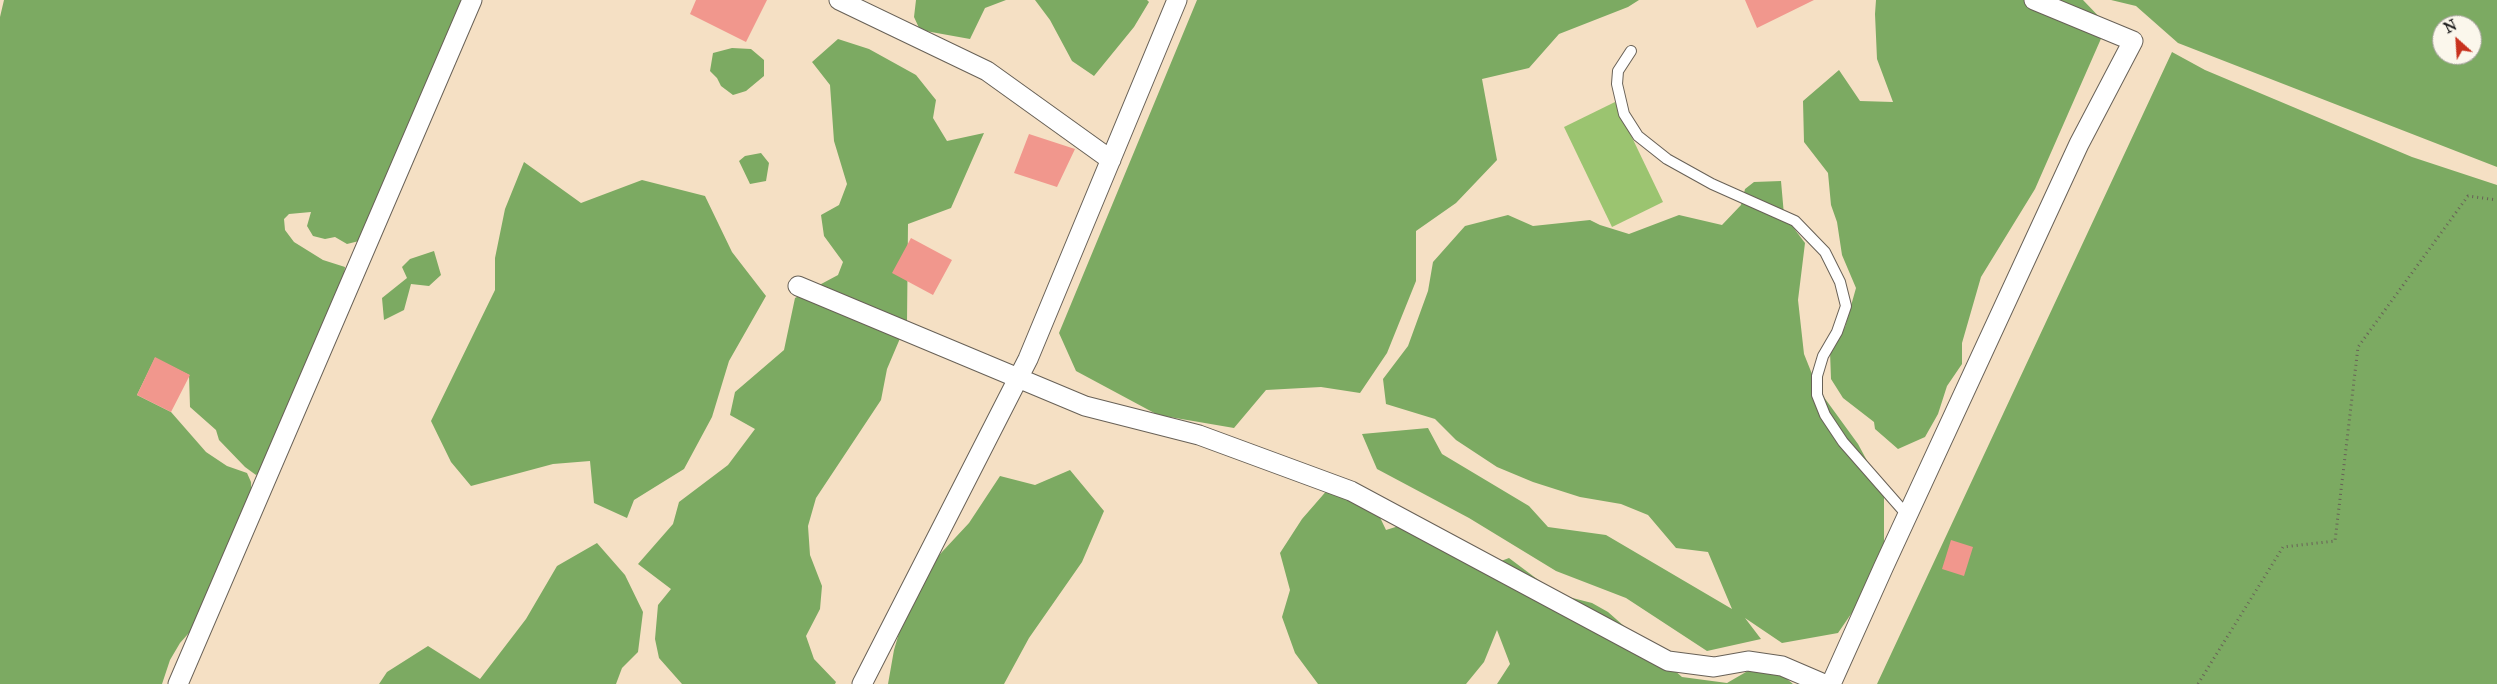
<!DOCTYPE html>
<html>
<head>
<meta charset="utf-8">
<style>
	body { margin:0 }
	#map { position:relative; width:2497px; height:684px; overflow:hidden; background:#f5e0c4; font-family:"IM FELL Great Primer",serif }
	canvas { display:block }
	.north { position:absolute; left:2432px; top:15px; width:50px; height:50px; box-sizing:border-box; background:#fbf7ec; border:1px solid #a29f99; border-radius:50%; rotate:334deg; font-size:14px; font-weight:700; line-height:20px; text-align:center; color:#1c1c1c }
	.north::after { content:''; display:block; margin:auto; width:18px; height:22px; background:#c8321e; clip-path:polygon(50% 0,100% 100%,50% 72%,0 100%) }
</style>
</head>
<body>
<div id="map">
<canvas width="2497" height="684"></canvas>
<div class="north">N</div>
</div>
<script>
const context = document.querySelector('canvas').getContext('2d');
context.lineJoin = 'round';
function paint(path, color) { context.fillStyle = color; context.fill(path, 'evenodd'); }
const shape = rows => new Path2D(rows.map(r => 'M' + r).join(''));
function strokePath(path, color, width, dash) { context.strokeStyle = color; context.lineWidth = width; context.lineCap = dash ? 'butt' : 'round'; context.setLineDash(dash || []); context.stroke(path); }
paint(shape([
	[1615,102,1663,202,1612,227,1564,127]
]), '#9bc470');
paint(shape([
	[4,0,469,0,359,241,347,244,335,237,325,239,313,236,307,226,311,212,289,214,284,219,285,230,294,242,323,260,345,267,343,285,267,466,256,475,245,467,219,440,216,430,190,407,189,375,155,358,137,395,171,412,206,452,227,466,247,473,251,482,252,510,195,626,180,643,170,660,162,684,0,684,0,17],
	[916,0,1006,0,985,8,970,39,920,30,914,17],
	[1035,0,1147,0,1149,2,1134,27,1094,76,1072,61,1050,20],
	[1197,0,1639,0,1628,7,1559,34,1529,68,1482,79,1497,160,1456,203,1416,231,1416,281,1387,353,1360,393,1321,387,1266,390,1234,428,1158,415,1076,371,1059,333],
	[1876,0,2083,0,2107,25,2035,189,1981,277,1962,343,1962,364,1947,386,1938,414,1925,437,1898,449,1875,429,1874,422,1843,398,1831,379,1830,351,1845,327,1856,288,1842,255,1837,222,1831,205,1828,173,1804,142,1803,101,1839,70,1860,101,1893,102,1877,59,1875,14],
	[2111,0,2497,0,2497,167,2178,43,2136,6],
	[2442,25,2472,25,2472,55,2442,55],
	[838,39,869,49,916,75,936,100,933,118,947,141,984,133,951,208,908,224,907,322,887,369,881,400,816,498,808,526,810,555,822,586,820,609,806,636,814,659,836,682,835,684,682,684,659,658,655,639,658,605,671,589,638,564,673,524,679,502,728,465,755,429,730,415,735,392,784,350,795,298,838,275,843,262,824,236,821,215,839,205,847,184,834,141,830,85,812,62],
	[732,48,751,49,764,60,764,76,746,91,733,95,721,86,717,78,710,71,713,53],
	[2172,52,2205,70,2412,157,2497,185,2497,684,1877,684],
	[761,153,769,163,766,181,750,184,739,161,745,156],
	[524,162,581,203,642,180,705,196,732,252,766,296,729,361,712,417,684,469,634,500,627,518,594,503,590,461,553,464,471,486,451,462,431,421,495,290,495,258,505,209],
	[1781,181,1784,215,1805,243,1798,300,1804,354,1818,389,1858,444,1884,492,1884,566,1838,633,1782,643,1745,618,1761,639,1707,651,1626,598,1556,571,1469,518,1377,469,1362,434,1428,428,1442,454,1529,506,1548,527,1606,535,1732,609,1708,552,1676,548,1648,515,1621,504,1580,497,1533,482,1497,467,1456,440,1435,419,1386,404,1383,379,1408,346,1428,291,1433,262,1465,226,1508,215,1533,226,1590,220,1600,225,1629,234,1679,215,1722,225,1741,205,1745,189,1754,182],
	[434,251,441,275,429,286,411,284,404,310,384,320,382,298,407,278,402,267,410,259],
	[1070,470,1104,511,1082,562,1029,638,1004,684,888,684,894,650,914,582,969,523,1000,476,1035,485],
	[1329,488,1375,507,1386,530,1418,520,1480,569,1509,558,1557,594,1592,603,1608,612,1682,677,1727,683,1765,661,1793,684,1497,684,1510,664,1497,630,1484,662,1466,684,1318,684,1295,653,1282,617,1290,590,1280,553,1302,519],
	[597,543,625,575,643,612,638,652,622,668,616,684,379,684,387,672,428,646,480,679,526,619,557,566]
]), '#7caa62');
paint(shape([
	[696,0,767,0,746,42,690,14],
	[1745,0,1814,0,1757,28],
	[1029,134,1075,149,1057,187,1014,173],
	[911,238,952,260,933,295,892,273],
	[155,357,190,375,171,412,137,395],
	[1951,540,1973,547,1964,576,1942,569]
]), '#f1978d');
const service = shape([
	[1631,51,1618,71,1617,84,1624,114,1638,136,1667,159,1712,184,1795,221,1825,252,1840,282,1846,306,1837,332,1823,356,1817,376,1817,395,1825,415,1843,442,1907,515]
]);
const minor = shape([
	[839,0,987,71,1111,160],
	[798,286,1085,406,1199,435,1351,491,1668,661,1714,667,1748,661,1782,666,1824,684],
	[178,684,472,0],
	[862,684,1028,359,1177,0],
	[1831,684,1884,566,2079,144,2133,41,2034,0]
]);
strokePath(service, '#686157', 12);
strokePath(minor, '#686157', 21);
strokePath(shape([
	[2198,684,2283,547,2335,541,2358,347,2468,196,2497,200]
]), '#686157', 3, [1, 4]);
strokePath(service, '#fff', 10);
strokePath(minor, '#fff', 19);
</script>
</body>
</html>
